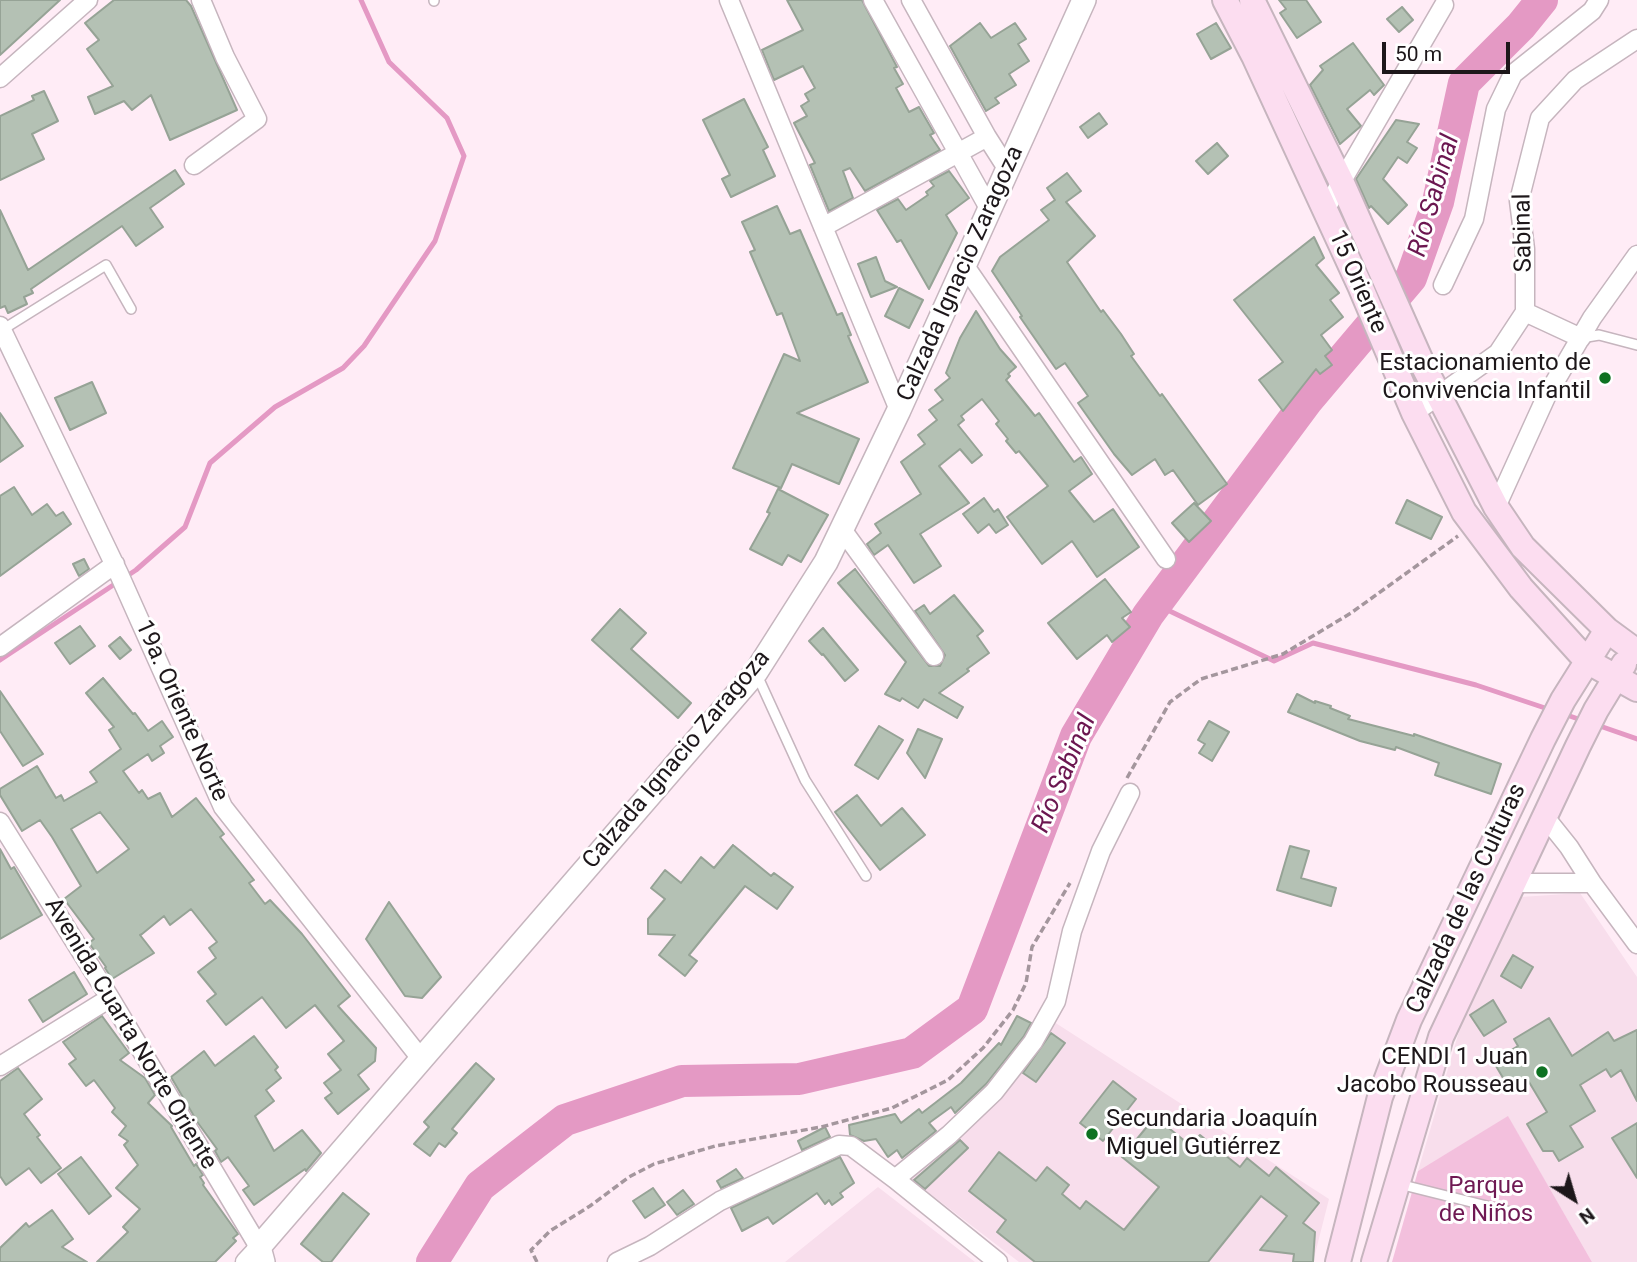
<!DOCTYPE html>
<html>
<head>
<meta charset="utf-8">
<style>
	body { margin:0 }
	#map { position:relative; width:1637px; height:1262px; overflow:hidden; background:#ffecf6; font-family:Roboto,sans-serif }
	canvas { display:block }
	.north { position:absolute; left:1539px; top:1164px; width:70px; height:70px; -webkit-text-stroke:5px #fff; paint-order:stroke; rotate:143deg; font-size:19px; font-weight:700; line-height:28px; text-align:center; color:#1d171a }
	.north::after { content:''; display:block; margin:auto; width:24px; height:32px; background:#1d171a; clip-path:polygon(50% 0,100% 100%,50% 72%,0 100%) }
	.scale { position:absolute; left:1382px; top:42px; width:128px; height:32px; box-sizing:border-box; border:4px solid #1d171a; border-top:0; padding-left:9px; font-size:21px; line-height:24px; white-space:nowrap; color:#1d171a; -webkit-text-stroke:5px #fff; paint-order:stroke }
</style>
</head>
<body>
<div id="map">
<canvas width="1637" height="1262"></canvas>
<div class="north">N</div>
<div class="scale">50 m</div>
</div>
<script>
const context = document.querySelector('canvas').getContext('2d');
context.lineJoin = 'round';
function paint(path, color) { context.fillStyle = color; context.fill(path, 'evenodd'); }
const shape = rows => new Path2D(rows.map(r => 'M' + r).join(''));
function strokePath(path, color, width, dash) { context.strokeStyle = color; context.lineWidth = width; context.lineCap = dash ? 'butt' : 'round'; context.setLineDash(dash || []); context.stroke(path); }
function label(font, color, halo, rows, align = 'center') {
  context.font = font + ' Roboto,sans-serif'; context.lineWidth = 6; context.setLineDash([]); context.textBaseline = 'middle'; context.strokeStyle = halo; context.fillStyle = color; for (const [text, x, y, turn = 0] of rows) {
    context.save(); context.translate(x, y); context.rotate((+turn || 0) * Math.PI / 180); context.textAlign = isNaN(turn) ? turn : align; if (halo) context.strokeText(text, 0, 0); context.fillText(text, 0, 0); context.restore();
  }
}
paint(shape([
	[1580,893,1637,977,1637,1262,1592,1262,1508,1117,1418,1171,1460,1028,1521,897],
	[1051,1020,1329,1199,1313,1262,1019,1262,907,1176],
	[878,1187,975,1262,785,1262]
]), '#f8deec');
paint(shape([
	[1508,1116,1592,1262,1392,1262,1418,1171]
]), '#f3c0dd');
strokePath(shape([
	[1155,604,1274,661,1313,643,1476,685,1551,710],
	[0,660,136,570,185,527,210,463,275,407,343,368,364,346,435,241,464,156,447,118,389,62,361,0],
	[1564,714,1584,721],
	[1597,725,1637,739]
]), '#e499c4', 5);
strokePath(shape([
	[432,1262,480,1186,565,1120,682,1081,799,1079,912,1053,972,1009,1076,736,1148,615,1307,401,1411,278,1438,202,1464,83,1521,26,1542,0]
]), '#e499c4', 32);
const building = shape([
	[0,0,60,0,0,55,0,0],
	[114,0,186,0,191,6,237,110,170,140,151,95,132,110,124,101,95,114,88,97,113,86,87,49,99,40,85,23,114,0],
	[787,0,862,0,897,67,894,68,903,84,896,88,909,112,919,107,934,133,930,135,940,150,865,191,850,168,843,171,853,198,829,211,810,165,815,163,794,123,807,116,801,106,809,101,805,94,815,88,803,66,774,80,762,50,803,30,787,0],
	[1279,0,1306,0,1321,22,1297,38,1280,13,1286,9,1279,0],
	[1402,7,1413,20,1399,32,1387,19,1402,7],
	[980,23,991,38,1015,23,1026,39,1018,44,1029,61,1009,74,1016,85,995,98,999,103,986,111,950,46,980,23],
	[1216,23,1231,48,1211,59,1197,34,1216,23],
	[1353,43,1384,85,1374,95,1370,90,1347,109,1361,126,1340,144,1310,85,1323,70,1320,66,1353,43],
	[44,91,58,121,32,134,44,159,0,180,0,116,34,100,32,96,44,91],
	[744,99,768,147,763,150,775,176,731,197,722,179,730,175,703,120,744,99],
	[1099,113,1107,124,1088,138,1080,127,1099,113],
	[1396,120,1419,124,1407,142,1417,148,1407,163,1398,157,1383,179,1407,205,1388,224,1371,206,1369,208,1356,179,1396,120],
	[1217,143,1228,156,1208,174,1196,161,1217,143],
	[175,170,184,184,150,208,163,227,136,246,122,226,31,289,33,293,24,297,27,304,8,313,5,306,0,308,0,210,28,270,175,170],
	[949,171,969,198,946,215,957,233,929,289,901,240,897,242,877,210,898,199,906,210,928,195,926,192,934,186,930,181,949,171],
	[1067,173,1081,191,1066,202,1095,236,1067,262,1101,312,1103,310,1121,334,1134,354,1131,356,1160,396,1162,394,1227,484,1198,505,1173,470,1165,475,1155,459,1132,475,1114,454,1078,403,1088,396,1065,363,1056,369,1020,317,1022,316,992,271,1000,257,1049,220,1041,210,1055,200,1047,188,1067,173],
	[777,206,790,234,800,230,837,315,842,313,851,335,848,336,868,382,797,413,859,439,839,484,792,464,781,488,733,468,784,354,800,361,782,313,777,315,750,252,755,250,742,222,777,206],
	[1314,237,1324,258,1316,265,1339,293,1330,300,1343,317,1321,335,1332,350,1325,356,1332,365,1320,374,1316,369,1283,411,1259,380,1283,362,1234,300,1314,237],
	[876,257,885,281,897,287,871,297,858,264,876,257],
	[899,288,923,300,909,328,885,316,899,288],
	[976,311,1000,349,1016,367,1008,374,1010,376,1006,380,1035,416,1039,413,1074,462,1081,457,1092,474,1069,491,1094,522,1113,509,1139,547,1097,577,1072,541,1042,564,1007,517,1048,486,1019,451,1016,453,1006,441,1008,439,996,424,999,421,982,399,961,416,964,420,958,425,982,455,972,463,960,449,939,466,969,503,920,534,941,566,914,583,888,545,874,555,867,544,881,533,875,524,921,494,901,462,925,444,918,435,937,420,929,410,943,400,935,390,950,378,946,373,960,338,976,311],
	[92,382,106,413,70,430,55,398,92,382],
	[0,413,23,446,0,462,0,413],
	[14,487,32,515,47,504,56,516,63,512,71,524,0,576,0,496,14,487],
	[778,489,828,515,801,562,788,555,782,565,750,549,770,513,767,512,778,489],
	[984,498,994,512,998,509,1008,525,996,533,989,524,978,533,963,514,984,498],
	[1407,500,1442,517,1431,539,1396,523,1407,500],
	[1194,503,1211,521,1189,542,1172,523,1194,503],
	[84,559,89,569,79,576,73,564,84,559],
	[855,569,929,666,940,666,945,655,915,611,924,605,930,614,954,595,983,631,977,636,989,653,967,669,969,671,939,693,963,707,957,718,924,699,918,708,902,698,900,701,885,694,906,662,838,583,855,569],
	[1105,579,1131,612,1122,618,1130,627,1112,642,1107,635,1077,659,1048,623,1105,579],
	[620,609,646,633,631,649,691,703,678,718,592,640,620,609],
	[80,626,95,646,70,664,55,643,80,626],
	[823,628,858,670,845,681,823,654,822,655,809,641,823,628],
	[120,637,131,650,120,659,109,646,120,637],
	[103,678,133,714,135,713,148,731,162,721,173,737,160,746,164,753,152,761,148,754,123,771,139,793,142,790,148,799,160,793,172,817,196,798,224,834,220,837,254,880,249,883,265,904,270,900,302,934,350,996,338,1006,376,1048,375,1061,358,1075,369,1089,338,1114,325,1098,332,1093,324,1083,341,1070,328,1054,344,1041,315,1005,286,1028,262,997,226,1025,207,1001,216,994,198,972,216,958,209,948,217,942,191,909,170,925,164,916,142,934,140,935,154,953,112,979,105,968,106,967,89,943,94,939,64,899,81,886,52,837,40,820,22,831,0,795,0,789,37,766,56,798,61,795,64,801,97,782,90,772,121,749,109,730,114,727,86,693,103,678],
	[100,812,129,849,97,873,71,829,100,812],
	[0,691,43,754,23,766,0,731,0,691],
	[1297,694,1315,703,1315,701,1331,706,1330,708,1350,716,1348,719,1414,736,1414,734,1501,764,1491,794,1435,775,1439,763,1396,747,1395,750,1360,741,1288,712,1297,694],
	[1209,721,1229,732,1212,761,1199,753,1205,744,1198,740,1209,721],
	[879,726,903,740,878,779,855,765,879,726],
	[918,729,942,739,925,778,907,753,918,729],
	[857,795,881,826,902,808,925,835,880,870,835,812,857,795],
	[733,845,771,876,774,873,793,887,777,909,745,886,689,955,697,961,685,976,659,955,675,935,648,934,648,919,665,899,651,888,665,870,681,883,701,857,714,868,733,845],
	[1290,846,1309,851,1301,878,1336,888,1331,906,1277,890,1290,846],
	[0,849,11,869,14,867,42,915,0,939,0,849],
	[389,902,441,977,422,998,405,996,366,939,389,902],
	[1513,955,1533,967,1521,988,1501,976,1513,955],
	[74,972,87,994,43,1022,29,1000,74,972],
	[1493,1000,1506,1022,1484,1036,1470,1015,1493,1000],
	[102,1016,129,1053,120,1060,145,1078,155,1095,148,1103,172,1126,171,1127,194,1166,196,1164,203,1175,200,1177,204,1183,203,1185,238,1234,233,1238,236,1241,215,1262,97,1262,128,1232,123,1227,140,1209,116,1188,138,1165,124,1145,128,1141,119,1135,126,1126,112,1112,115,1108,94,1080,86,1086,69,1064,76,1059,63,1042,102,1016],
	[1017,1016,1031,1023,1024,1036,986,1084,955,1113,951,1107,929,1123,936,1131,902,1158,897,1150,888,1157,876,1139,864,1141,850,1135,849,1125,895,1114,901,1123,919,1109,922,1113,961,1083,999,1043,1001,1045,1017,1016],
	[1549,1018,1572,1056,1608,1032,1614,1041,1637,1030,1637,1101,1621,1070,1611,1077,1606,1069,1580,1085,1595,1111,1570,1126,1583,1147,1559,1161,1553,1151,1543,1151,1527,1124,1547,1112,1526,1077,1509,1088,1493,1061,1518,1046,1514,1039,1549,1018],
	[1051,1033,1065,1043,1036,1082,1023,1073,1051,1033],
	[254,1036,278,1067,275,1070,281,1078,266,1090,274,1101,255,1116,274,1151,302,1130,321,1153,306,1171,305,1169,254,1205,243,1190,249,1186,228,1157,221,1162,215,1151,217,1149,198,1123,171,1077,204,1051,215,1066,254,1036],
	[476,1063,494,1079,452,1129,457,1133,445,1147,439,1143,430,1156,414,1144,429,1127,424,1122,476,1063],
	[18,1068,42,1099,24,1114,40,1135,37,1137,61,1168,41,1183,29,1168,6,1185,0,1176,0,1081,18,1068],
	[1113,1081,1136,1099,1103,1141,1080,1123,1113,1081],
	[1155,1117,1191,1146,1200,1135,1240,1167,1247,1158,1269,1176,1276,1167,1319,1203,1303,1223,1315,1232,1313,1262,1293,1262,1294,1254,1260,1250,1287,1216,1261,1196,1208,1262,1035,1262,997,1232,1006,1220,969,1191,999,1152,1036,1181,1047,1167,1069,1185,1062,1194,1080,1209,1086,1201,1124,1230,1159,1187,1122,1157,1155,1117],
	[1637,1123,1637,1178,1612,1138,1637,1123],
	[825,1127,830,1137,802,1150,798,1141,825,1127],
	[960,1140,968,1148,925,1189,914,1180,960,1140],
	[81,1157,111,1196,89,1214,58,1174,81,1157],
	[840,1157,854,1183,840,1193,843,1197,832,1205,829,1200,825,1204,817,1193,773,1224,768,1217,742,1231,731,1208,840,1157],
	[736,1169,743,1178,721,1188,717,1181,736,1169],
	[653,1188,665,1205,645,1218,633,1201,653,1188],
	[683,1190,694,1204,677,1215,667,1202,683,1190],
	[343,1193,369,1214,331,1262,323,1262,301,1244,343,1193],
	[52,1210,73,1239,62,1247,87,1262,0,1262,0,1248,26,1223,29,1227,52,1210]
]);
paint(building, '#b4c1b4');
strokePath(building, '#96a396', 2);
const service = shape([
	[434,0,434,1],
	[2,330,106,265,131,309],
	[1581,338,1599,335,1637,345],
	[757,675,805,780,866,876],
	[1399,1184,1527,1216]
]);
const minor = shape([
	[729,0,899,410],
	[873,0,990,210],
	[911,0,987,137,1008,170],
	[0,78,88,0],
	[194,165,257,119,225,57,201,0],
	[1325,210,1444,5],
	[823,227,987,137],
	[965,266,1166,559],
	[1443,285,1474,219,1496,109,1513,74,1592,11,1599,0],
	[1525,312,1581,338],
	[0,326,119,574,223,807,422,1060],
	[1414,413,1498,353,1525,312,1525,249,1519,201,1540,118,1575,80,1637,39],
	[1496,507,1546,397,1592,318,1637,255],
	[841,528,934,656],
	[0,647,115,564],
	[1545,817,1569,847,1592,883,1637,944],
	[0,822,110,998,259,1247,245,1262],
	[1514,883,1592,883],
	[0,1066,110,998],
	[895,1179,949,1135,994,1092,1033,1042,1056,1001,1072,931,1101,851,1130,793],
	[617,1262,650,1246,720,1201,839,1145,851,1146,895,1179,998,1262]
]);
const tertiary = shape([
	[263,1262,259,1247,756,672,826,562,899,410,1084,0]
]);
const secondary = shape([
	[1225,0,1254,56,1361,288,1414,413,1464,512,1521,588,1587,661,1637,689],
	[1252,0,1342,183,1421,361,1496,507,1523,547,1607,630,1637,652],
	[1338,1262,1380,1097,1409,1020,1543,739,1563,700,1607,630],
	[1374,1262,1441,1037,1578,746,1596,710,1624,664]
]);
strokePath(service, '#c6b5be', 12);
strokePath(minor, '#c6b5be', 21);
strokePath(tertiary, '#c6b5be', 26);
strokePath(secondary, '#c6b5be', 28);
strokePath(shape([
	[1127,778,1170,702,1201,679,1283,654,1351,613,1458,536],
	[537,1262,531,1250,550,1231,590,1206,629,1177,654,1164,715,1146,821,1127,892,1108,948,1080,983,1048,1013,1010,1026,983,1032,947,1070,883]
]), '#a4969d', 3.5, [7, 3.5]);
strokePath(service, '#fff', 9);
strokePath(minor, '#fff', 18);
strokePath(tertiary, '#fff', 23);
strokePath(secondary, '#fcddf0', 24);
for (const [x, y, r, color] of [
	[1605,378,7,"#0e7222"],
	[1542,1072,7,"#0e7222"],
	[1092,1134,7,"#0e7222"]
]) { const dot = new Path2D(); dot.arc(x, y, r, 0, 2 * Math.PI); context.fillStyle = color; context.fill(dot); strokePath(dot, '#fff', 2.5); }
label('24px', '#1d171a', '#fff', [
	["Sabinal",1524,233,-91],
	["Calzada Ignacio Zaragoza",961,274,-66],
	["15 Oriente",1357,282,66],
	["19a. Oriente Norte",181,711,66],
	["Calzada Ignacio Zaragoza",677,760,-50],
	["Calzada de las Culturas",1467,899,-65],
	["Avenida Cuarta Norte Oriente",130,1034,59]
]);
label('24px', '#1d171a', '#fff', [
	["Estacionamiento de",1591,364],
	["Convivencia Infantil",1591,392],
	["CENDI 1 Juan",1528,1058],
	["Jacobo Rousseau",1528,1086],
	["Secundaria Joaquín",1106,1120,"left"],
	["Miguel Gutiérrez",1106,1148,"left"]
], 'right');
label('24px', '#6f1953', '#fff', [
	["Parque",1486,1187],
	["de Niños",1486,1215]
]);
label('italic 26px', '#6b1650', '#fff', [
	["Río Sabinal",1435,196,-74],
	["Río Sabinal",1065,774,-67]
]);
</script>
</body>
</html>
